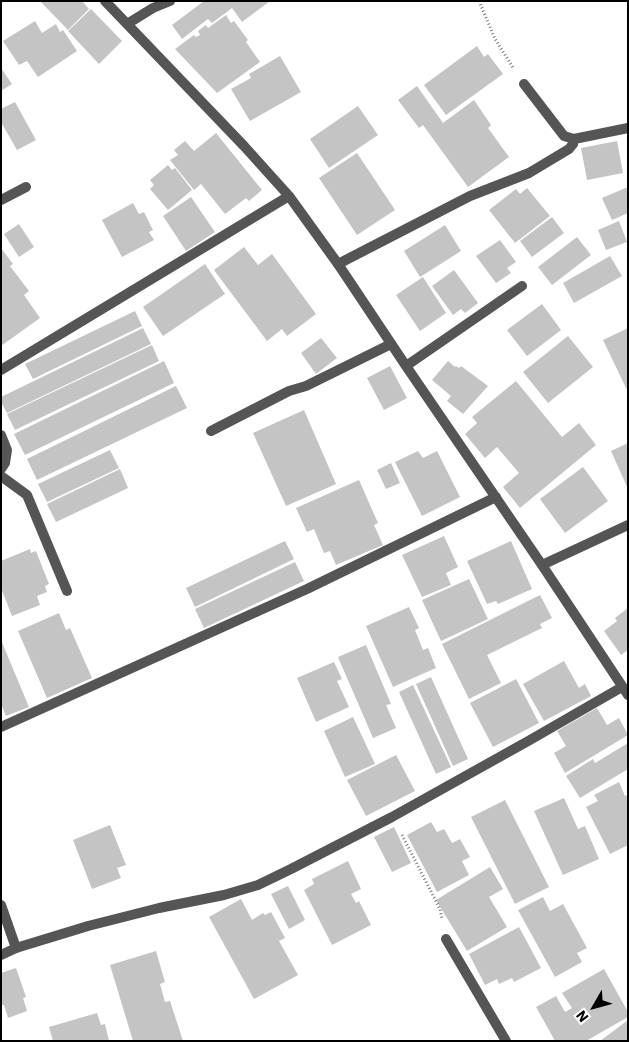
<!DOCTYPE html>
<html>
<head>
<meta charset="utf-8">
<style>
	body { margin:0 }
	#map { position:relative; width:629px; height:1042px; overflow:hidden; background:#fff; font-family:"IBM Plex Sans",sans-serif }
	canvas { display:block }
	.frame { position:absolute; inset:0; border:2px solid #000; pointer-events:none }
	.north { position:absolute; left:569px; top:982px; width:50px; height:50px; -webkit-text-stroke:4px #fff; paint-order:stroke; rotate:232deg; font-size:14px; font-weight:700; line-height:20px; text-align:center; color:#000 }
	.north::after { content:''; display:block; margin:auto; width:18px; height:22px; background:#000; clip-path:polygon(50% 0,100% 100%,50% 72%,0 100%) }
</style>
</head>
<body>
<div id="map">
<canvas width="629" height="1042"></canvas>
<div class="frame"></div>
<div class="north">N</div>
</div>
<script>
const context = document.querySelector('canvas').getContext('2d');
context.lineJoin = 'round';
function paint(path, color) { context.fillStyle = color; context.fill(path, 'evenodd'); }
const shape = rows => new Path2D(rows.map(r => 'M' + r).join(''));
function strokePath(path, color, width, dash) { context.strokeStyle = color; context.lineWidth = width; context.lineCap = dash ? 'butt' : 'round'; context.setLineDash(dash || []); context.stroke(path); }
paint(shape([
	[40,1,82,1,89,9,68,30],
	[204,1,270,1,242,22,232,8,212,23,208,19,182,39,172,25],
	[91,9,122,41,99,64,68,31],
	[226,15,231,23,234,21,248,40,246,42,260,62,217,93,175,49,194,35,196,37,200,35,198,31,206,25,208,28],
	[35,21,42,33,56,24,60,32,63,30,77,51,38,77,27,61,19,65,3,41],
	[477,46,484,57,488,54,503,74,446,115,424,85],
	[280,56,301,92,250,121,231,89,251,78,249,74],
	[1,68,12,84,1,91],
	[417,86,443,123,474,100,491,125,488,128,509,157,468,187,423,125,419,128,398,100],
	[15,102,36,140,17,150,1,122,1,109],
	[358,106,378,135,329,168,310,139],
	[216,133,262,190,249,201,246,198,225,214,201,184,194,190,170,160,178,155,174,150,185,141,194,151],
	[617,141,623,173,587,180,581,148],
	[357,153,395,210,357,235,319,178],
	[168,165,172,170,175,168,192,190,168,210,150,189,154,185,150,180],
	[628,187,628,213,612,220,602,198],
	[527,188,550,216,515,243,489,210,516,189,520,194],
	[191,197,215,232,186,251,163,216],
	[133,203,139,214,144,212,153,230,149,232,154,240,122,257,102,220],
	[552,217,564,233,532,257,520,241],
	[619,221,627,242,606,250,598,230],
	[19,224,34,247,19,257,4,234],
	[445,225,461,251,420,277,404,251],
	[577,237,591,255,552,285,538,267],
	[500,240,516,262,507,268,511,273,496,283,476,256],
	[244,247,258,265,272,254,316,314,287,336,282,329,267,341,214,270],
	[1,248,13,264,10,266,29,291,24,295,40,318,1,346],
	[610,256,622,276,574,303,563,283],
	[205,264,225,294,163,336,143,307],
	[454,270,478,303,465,313,461,309,453,315,432,286],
	[423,277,446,313,420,331,396,295],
	[542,304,561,330,527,356,507,330],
	[135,311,142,326,33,379,25,364],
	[143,328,151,344,7,413,1,402,1,397],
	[628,328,628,392,603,340],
	[568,336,593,367,548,403,523,372],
	[321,338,337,358,316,374,301,353],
	[152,345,159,361,15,430,7,414],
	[164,361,174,383,25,455,14,434],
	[448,361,455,367,456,366,459,368,461,366,488,386,463,414,447,401,451,396,432,380],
	[390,366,407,398,384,410,367,378],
	[516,381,562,437,579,423,596,445,520,508,503,487,519,473,497,447,485,458,465,434,477,423,472,417],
	[176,386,187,408,37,480,27,459],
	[304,410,336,484,286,506,253,433],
	[628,443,628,489,611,451],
	[110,450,119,468,47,502,38,484],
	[418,451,423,458,437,451,460,497,422,516,395,462],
	[391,463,400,483,386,489,377,470],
	[583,467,608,501,565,533,540,499],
	[120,469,128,488,56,522,47,504],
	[359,480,378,523,374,525,383,545,336,565,330,551,324,553,314,529,307,532,296,508],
	[444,536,458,567,446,573,451,585,422,597,402,555],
	[285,541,294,559,195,607,186,588],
	[511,541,532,589,498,604,496,601,487,604,467,561],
	[30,549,31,553,36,551,49,584,45,586,47,592,37,596,40,605,12,616,1,588,1,561],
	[295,562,304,581,204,628,195,609],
	[469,579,488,619,441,641,422,600],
	[540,595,552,618,540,624,542,628,487,655,501,683,469,699,442,644],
	[409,607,419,628,415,630,423,650,428,648,436,668,393,687,366,626],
	[628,608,628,650,621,655,604,631,617,621,615,618],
	[59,613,66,630,70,628,92,678,47,698,18,631],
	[1,640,29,707,6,716,1,704],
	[366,645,391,704,386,705,396,728,373,738,338,657],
	[564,661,579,688,585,684,591,696,544,721,523,684],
	[334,662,342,679,337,681,349,707,316,722,297,678],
	[431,677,468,759,453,766,416,684],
	[516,679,539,723,493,747,470,703],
	[413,685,451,767,436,774,399,692],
	[597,708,607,725,619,718,628,735,565,773,554,753,566,746,557,731],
	[353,717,375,764,345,777,324,731],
	[628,743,628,769,580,798,566,776,593,759,595,763],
	[396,755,415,791,366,816,347,780],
	[619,782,625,796,628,795,628,845,610,854,586,807,598,801,594,795],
	[564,798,578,829,585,826,599,859,563,875,534,811],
	[505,800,549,887,515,904,471,817],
	[431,822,437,832,444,829,452,843,460,839,470,857,462,861,469,875,437,892,407,835],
	[110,825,126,865,117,868,121,878,92,889,73,840],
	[394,827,411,863,392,872,374,837],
	[348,861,361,889,351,894,356,903,359,901,371,925,332,945,304,890,314,884,312,879],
	[490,867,503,889,489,897,507,927,467,951,436,900],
	[288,886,305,920,289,929,271,894],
	[543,897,550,911,563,904,587,948,577,953,582,962,555,977,518,910],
	[241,899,252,920,263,913,265,915,271,912,285,938,279,941,298,975,254,999,209,917],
	[519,927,541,968,514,982,512,978,499,984,497,979,485,985,469,954],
	[156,951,165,982,160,984,165,1002,170,1001,183,1041,133,1041,110,965],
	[16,968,26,997,23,998,27,1011,8,1018,4,1005,1,1005,1,973],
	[604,969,628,1012,628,1017,586,1041,555,1041,536,1007,556,996,565,1012,572,1008,562,993],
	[97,1013,101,1025,105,1024,109,1041,53,1041,49,1027],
	[628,1020,628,1041,600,1041]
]), '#c4c4c4');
strokePath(shape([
	[479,1,495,39,514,69],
	[402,835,440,909,442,919]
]), '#777', 3, [1, 2.5]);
strokePath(shape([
	[524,84,564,136,574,139,628,128],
	[338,264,470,196,529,173,569,149,573,144,574,139],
	[211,431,289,391,306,386,391,344],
	[542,565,628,525],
	[1,905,16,948]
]), '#555', 10);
strokePath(shape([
	[105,1,244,146,289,196,338,264,406,366,542,565,628,695],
	[127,24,153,8,170,1],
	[1,200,26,187],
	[406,366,522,286],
	[1,370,289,196],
	[1,435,7,450,5,463,1,469],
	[1,476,27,495,67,591],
	[1,727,307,589,496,497],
	[446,939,506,1041],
	[1,955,16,948,88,926,159,908,224,895,258,885,291,869,392,817,530,740,622,687]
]), '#555', 10);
</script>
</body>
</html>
